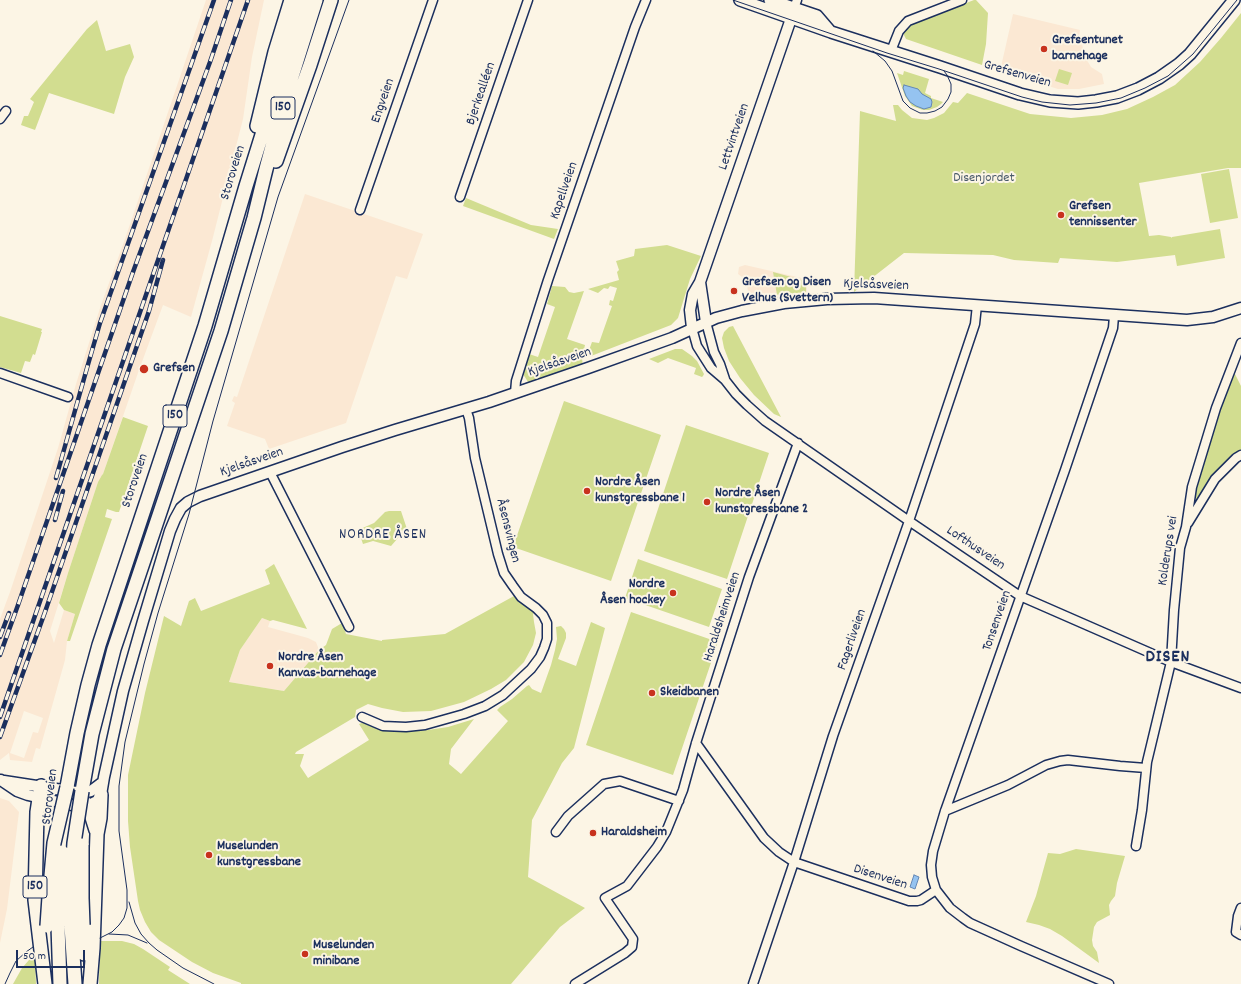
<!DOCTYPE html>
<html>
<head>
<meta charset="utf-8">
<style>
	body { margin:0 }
	#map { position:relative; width:1241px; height:984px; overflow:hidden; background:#fcf5e5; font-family:Dekko,sans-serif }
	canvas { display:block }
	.scale { position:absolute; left:16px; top:950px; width:69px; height:18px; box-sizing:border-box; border:2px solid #1b2f5e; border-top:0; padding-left:5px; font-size:12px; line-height:14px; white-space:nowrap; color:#1b2f5e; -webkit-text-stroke:3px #fcf5e5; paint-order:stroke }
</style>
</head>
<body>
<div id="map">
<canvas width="1241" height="984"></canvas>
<div class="scale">50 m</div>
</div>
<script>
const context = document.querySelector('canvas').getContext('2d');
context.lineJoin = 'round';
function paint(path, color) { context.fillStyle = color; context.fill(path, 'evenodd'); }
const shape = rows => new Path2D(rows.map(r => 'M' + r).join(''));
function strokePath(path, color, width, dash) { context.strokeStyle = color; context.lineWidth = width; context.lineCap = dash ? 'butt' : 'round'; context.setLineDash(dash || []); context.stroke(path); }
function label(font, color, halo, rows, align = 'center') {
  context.font = font + ' Dekko,sans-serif'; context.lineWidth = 4; context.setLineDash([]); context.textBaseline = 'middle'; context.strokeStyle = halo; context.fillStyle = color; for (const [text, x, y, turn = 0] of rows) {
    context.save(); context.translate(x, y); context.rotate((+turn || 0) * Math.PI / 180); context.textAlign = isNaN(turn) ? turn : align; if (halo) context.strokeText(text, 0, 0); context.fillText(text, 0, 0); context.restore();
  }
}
paint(shape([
	[206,0,264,0,252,57,243,119,212,241,191,317,163,305,139,370,103,474,102,475,98,482,68,573,50,631,54,643,64,610,75,614,67,641,65,660,40,749,36,748,32,762,10,760,9,753,0,760,0,619,10,592,58,448,76,384,101,305,125,239],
	[24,711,43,718,38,733,33,732,24,758,10,753],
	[1013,14,1080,30,1078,42,1082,43,1084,55,1091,67,1102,74,1104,84,1079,89,1058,89,1000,71],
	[305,194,423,234,407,279,396,276,346,423,269,449,265,439,227,426,235,403,232,401,234,396,237,397],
	[745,265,806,279,807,280,807,293,750,302,746,280,738,274,739,267],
	[262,618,270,621,268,627,308,638,316,642,319,650,284,691,229,682,240,650],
	[0,798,9,801,19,812,7,909,0,943]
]), '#fbe8d3');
paint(shape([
	[974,0,976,0,988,13,986,44,982,65,906,39,903,33,910,25],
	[1241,13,1241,168,1228,168,1139,183,1149,236,1159,235,1171,237,1172,238,1172,237,1220,229,1225,258,1177,266,1175,255,1117,262,1060,258,1058,263,1014,260,993,255,904,253,854,292,860,111,896,121,893,105,898,105,902,110,912,118,927,120,934,118,944,113,953,102,958,103,967,93,1030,114,1071,118,1102,115,1127,109,1153,97,1175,85,1200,62,1221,38],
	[97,20,106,51,130,44,134,57,125,77,114,114,49,93,35,130,21,125,24,116,28,116,34,102,30,99,87,29],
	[1059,69,1072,73,1068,85,1055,81],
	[904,71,929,79,925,93,931,96,931,98,943,102,941,104,937,107,929,110,923,110,912,106,905,96,897,73,903,75],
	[1229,169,1238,218,1210,223,1201,174],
	[466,198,531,225,558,229,554,239,463,206],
	[667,245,701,256,690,279,678,318,671,325,591,356,589,356,588,353,592,342,599,343,612,306,609,305,610,300,613,301,617,288,610,286,608,289,604,288,598,293,588,289,619,280,617,272,619,270,616,261,634,256,635,249],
	[773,272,806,281,806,292,777,295],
	[552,286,565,287,569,292,574,293,584,291,567,339,585,345,582,358,583,367,532,383,528,382,523,374,523,369,529,354,538,357,555,307,547,304],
	[0,316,42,329,41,332,42,332,35,355,33,354,30,362,25,361,21,373,0,367],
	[733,326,781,417,774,414,754,395,740,378,729,361,724,348,722,338,724,332,729,327],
	[675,349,682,349,692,356,697,361,704,374,703,376,702,377,694,374,696,368,668,358,658,363,649,359],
	[1235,374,1241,386,1241,452,1198,500,1197,500,1194,496,1197,483,1214,425,1231,375],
	[564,401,661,435,611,581,513,547],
	[123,417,148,426,119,512,116,512,107,509,105,517,112,519,70,641,67,641,75,614,64,610,59,603,68,573,98,482,102,475,103,474],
	[686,425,769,453,727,579,644,551],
	[389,511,401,511,407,529,405,530,391,546,373,541,363,544,358,530,374,523,385,512],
	[638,559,722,589,709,627,625,598],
	[274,564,307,629,273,620,270,621,262,618,240,650,229,682,284,691,319,650,326,645,332,629,342,623,346,634,382,641,382,640,445,634,514,596,534,612,533,614,534,622,536,633,533,645,524,662,506,680,491,689,464,702,431,711,403,712,382,708,368,704,356,710,355,717,296,752,295,754,304,754,300,766,308,778,369,740,359,724,364,722,382,729,397,731,428,730,448,727,474,719,451,749,449,764,461,774,508,721,497,710,500,707,512,699,527,686,529,685,532,689,541,693,551,665,555,650,557,639,556,627,561,626,564,629,566,633,566,638,558,659,576,666,591,622,605,628,574,748,562,763,532,820,528,877,585,908,560,927,511,984,241,984,241,983,213,973,192,962,159,940,151,932,145,922,140,910,138,901,130,847,128,821,128,775,145,693,164,616,181,626,189,601,195,598,201,611,270,584,265,570],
	[631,612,718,642,673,775,586,745],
	[1076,849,1125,856,1117,883,1115,896,1111,901,1109,905,1110,915,1097,922,1094,927,1092,940,1093,946,1097,952,1099,963,1062,936,1050,929,1039,925,1026,922,1036,896,1048,853,1060,854],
	[100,941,122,941,134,944,143,949,170,967,168,970,190,984,99,984],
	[35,955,36,984,13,984,22,968,29,960]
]), '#d2dd90');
const water = shape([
	[904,85,918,89,922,94,931,99,932,102,931,107,924,109,916,106,910,102,906,96,903,88,904,85],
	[914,875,919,877,915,889,910,887,914,875]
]);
paint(water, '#95c3f0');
strokePath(water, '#6488b6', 1);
const minor = shape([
	[794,8,797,0],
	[891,51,899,31,908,21,962,0],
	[0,119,6,111],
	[460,197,528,0],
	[360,210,433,0],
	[706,322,714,352,720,364,725,379],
	[692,328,697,346,711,368,725,380,736,394,747,405,765,421,909,521,1020,596,1171,662,1241,688],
	[0,373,68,397],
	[515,393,516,381,548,280,635,27,646,0],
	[270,472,349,627],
	[1188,523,1215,479,1236,458,1241,455],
	[362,717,383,726,406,727,425,725,464,714,485,706,503,695,531,669,540,657,544,648,547,639,547,623,543,615,536,608,521,597,513,586,504,573,498,554,475,458,469,418,466,409],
	[696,743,764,838,779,852,794,862,909,901,917,901,921,900,936,890],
	[945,811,1008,785,1046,765,1060,761,1068,760,1120,766,1146,768],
	[556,832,568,816,604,784,620,781,679,801],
	[1136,846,1142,810,1147,762,1171,662,1174,610,1180,548,1186,527,1192,487,1216,408,1241,343],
	[1241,908,1238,916,1236,932,1241,935],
	[575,984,625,953,632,947,633,939,605,898,627,886,657,847,666,832,683,790,696,743,749,577,798,443],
	[753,984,794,862,833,736,909,521,975,324,977,305],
	[1109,984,1021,946,970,923,963,918,950,908,936,890,932,877,931,865,933,851,945,811,1065,470,1113,328,1114,316]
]);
const tertiary = shape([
	[700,282,706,322],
	[692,328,690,310,693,294,700,282,794,10],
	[1,780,17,791,28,795,76,806,91,804,97,801,101,795,104,777,123,691,143,621,170,531,175,519,181,508,188,502,200,496,342,447,395,430,489,402,588,368,672,338,716,318,742,311,784,303,827,299,874,298,1187,320,1213,317,1241,308],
	[4,781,82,793,91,791,103,782]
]);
const secondary = shape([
	[740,0,831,32,940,67,1020,94,1050,101,1078,103,1096,101,1117,97,1138,89,1159,78,1179,64,1190,54,1234,0],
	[770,0,817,16,829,30]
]);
const trunk = shape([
	[257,126,275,52,291,0],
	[276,161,310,65,331,0],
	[41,786,37,812,35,900,45,984],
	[67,787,77,733,88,685,99,645,205,326,246,186,304,0],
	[82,791,92,734,114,649,221,331,254,218,266,169,284,102,316,0],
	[77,793,83,800,90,811,96,830],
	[83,925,84,954],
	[58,926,60,984],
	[71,926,75,984],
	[90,984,93,948,97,834,100,818,101,795]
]);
strokePath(minor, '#1b2f5e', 11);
strokePath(tertiary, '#1b2f5e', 13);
strokePath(secondary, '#1b2f5e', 14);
strokePath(trunk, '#1b2f5e', 16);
strokePath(minor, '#fcf5e5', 8);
strokePath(tertiary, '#fcf5e5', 10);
strokePath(secondary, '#fcf5e5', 11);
strokePath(trunk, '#fcf5e5', 13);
strokePath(shape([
	[733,0,887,53,939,69,1022,97,1042,102,1070,105,1096,103,1121,98,1145,88,1168,76,1193,54,1237,0],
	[873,51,885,61,892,71,903,101,910,108,920,113,927,113,935,111,942,107,948,99,951,92,951,84,947,75,944,71],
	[129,902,135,923,141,934,149,943,157,950,183,968,214,984],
	[109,934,128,935,147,943],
	[100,938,112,932,119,925,124,918,127,908,127,890,119,831,119,786,125,742,144,664,158,613,189,514,213,421,278,197,349,0],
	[5,984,10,973,16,961,26,952,33,947]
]), '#1b2f5e', 1);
const rail = shape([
	[56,478,87,368,100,323,214,0],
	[55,520,63,491],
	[0,637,9,613],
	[0,655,18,605,133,272,210,62,231,0],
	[0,717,248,0],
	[0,737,45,612,149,311,163,260]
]);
strokePath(rail, '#1b2f5e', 4.5);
strokePath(rail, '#fcf5e5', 3, [9]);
const trunkBridge = shape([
	[82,845,82,898,83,925],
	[47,926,49,897,54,843,67,787],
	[58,926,62,852],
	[71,926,72,872,74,843,82,791]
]);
strokePath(trunkBridge, '#1b2f5e', 16, []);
strokePath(trunkBridge, '#fcf5e5', 13);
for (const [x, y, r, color] of [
	[1044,49,4,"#c8321e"],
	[1061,215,4,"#c8321e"],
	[734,291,4,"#c8321e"],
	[144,369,5,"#c8321e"],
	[587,491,4,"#c8321e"],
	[707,502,4,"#c8321e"],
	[673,593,4,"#c8321e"],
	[270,666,4,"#c8321e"],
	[652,693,4,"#c8321e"],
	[593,833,4,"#c8321e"],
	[209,855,4,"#c8321e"],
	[305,954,4,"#c8321e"]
]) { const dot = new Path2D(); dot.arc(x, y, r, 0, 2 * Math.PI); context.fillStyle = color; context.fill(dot); strokePath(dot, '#fcf5e5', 1.5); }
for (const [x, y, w] of [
	[283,108,24],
	[175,416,24],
	[35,887,24]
]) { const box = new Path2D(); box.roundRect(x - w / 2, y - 11, w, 22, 3); context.fillStyle = '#fcf5e5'; context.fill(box); strokePath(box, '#1b2f5e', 1); }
label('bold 13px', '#1b2f5e', null, [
	["150",283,108],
	["150",175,416],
	["150",35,887]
]);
label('bold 14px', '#1b2f5e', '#fcf5e5', [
	["Grefsentunet",1052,41],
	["barnehage",1052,57],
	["Grefsen",1069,207],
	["tennissenter",1069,223],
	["Grefsen og Disen",742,283],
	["Velhus (Svettern)",742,299],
	["Grefsen",153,369],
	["Nordre Åsen",595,483],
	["kunstgressbane 1",595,499],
	["Nordre Åsen",715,494],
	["kunstgressbane 2",715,510],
	["Nordre",665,585,"right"],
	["Åsen hockey",665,601,"right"],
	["Nordre Åsen",278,658],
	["Kanvas-barnehage",278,674],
	["Skeidbanen",660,693],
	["Haraldsheim",601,833],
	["Muselunden",217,847],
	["kunstgressbane",217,863],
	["Muselunden",313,946],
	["minibane",313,962]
], 'left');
label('14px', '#1b2f5e', '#fcf5e5', [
	["Grefsenveien",1017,75,16],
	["Bjerkealléen",482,94,-71],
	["Engveien",384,101,-71],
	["Lettvintveien",735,137,-71],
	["Storoveien",234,173,-73],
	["Kapellveien",565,191,-71],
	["Kjelsåsveien",876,286,2],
	["Kjelsåsveien",560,363,-19],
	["Kjelsåsveien",252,463,-19],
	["Storoveien",136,481,-71],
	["Åsensvingen",507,531,76],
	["Lofthusveien",975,549,34],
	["Kolderups vei",1169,551,-81],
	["Haraldsheimveien",723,617,-72],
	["Tonsenveien",998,621,-71],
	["Fagerliveien",853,640,-71],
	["Storoveien",51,797,-83],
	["Disenveien",880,878,18]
]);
label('14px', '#495a6a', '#fcf5e5', [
	["Disenjordet",984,179]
]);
context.letterSpacing = '1px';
label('15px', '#1b2f5e', '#fcf5e5', [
	["NORDRE ÅSEN",383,536]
]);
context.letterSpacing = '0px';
context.letterSpacing = '1px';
label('bold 18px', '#1b2f5e', '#fcf5e5', [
	["DISEN",1168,659]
]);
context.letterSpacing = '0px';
</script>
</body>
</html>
